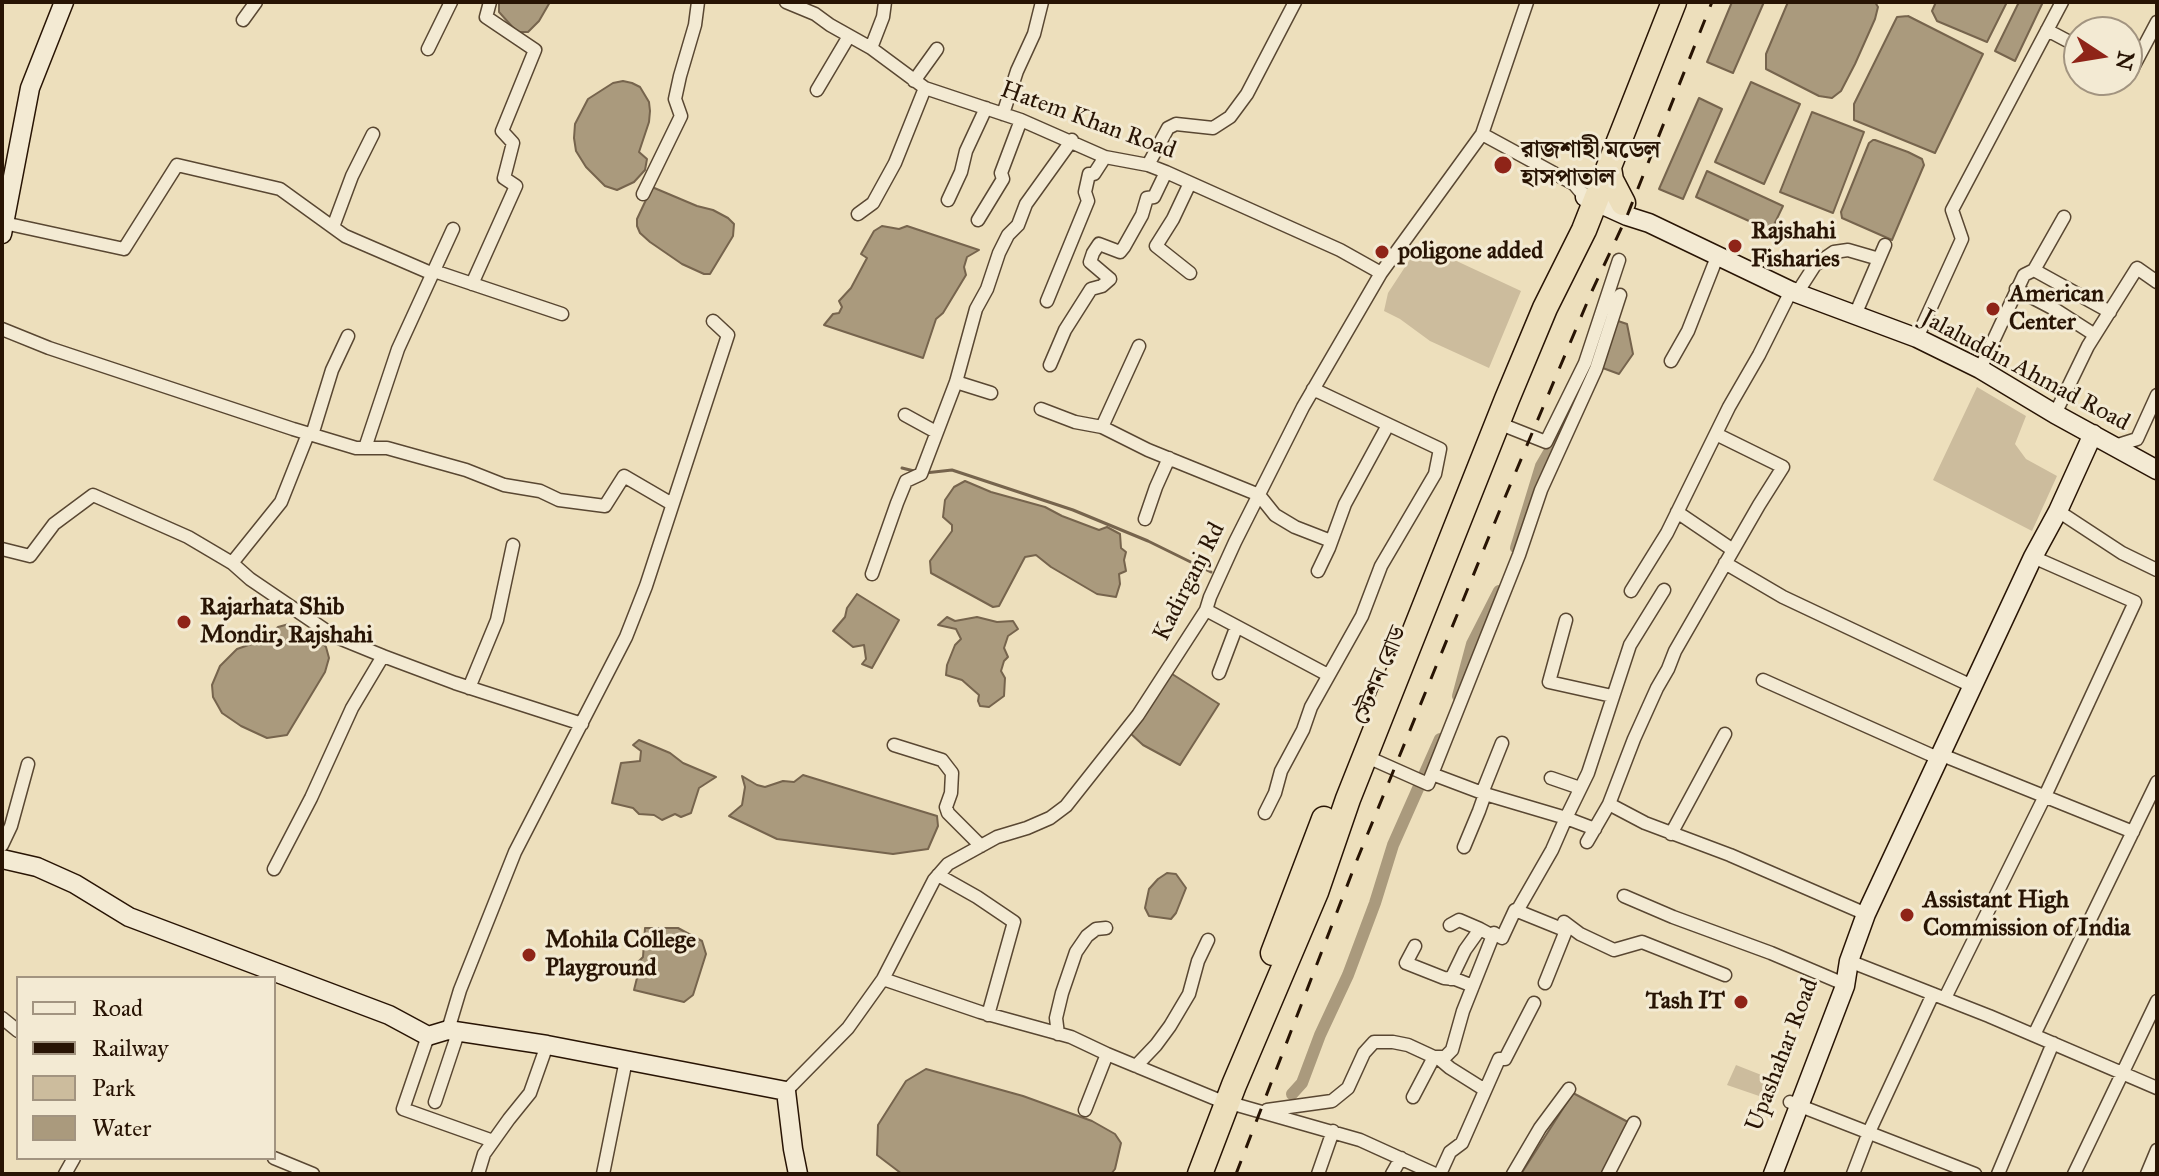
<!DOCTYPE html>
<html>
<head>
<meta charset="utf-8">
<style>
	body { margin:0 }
	#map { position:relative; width:2159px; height:1176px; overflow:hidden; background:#eddfbc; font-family:"IM FELL Great Primer",serif }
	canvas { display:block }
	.frame { position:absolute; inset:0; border:4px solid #281404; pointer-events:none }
	.legend { position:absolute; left:16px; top:976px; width:260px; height:184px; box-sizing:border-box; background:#f3ead3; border:2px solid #a29480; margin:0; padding:10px 14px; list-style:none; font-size:24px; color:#281404 }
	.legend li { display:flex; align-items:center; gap:16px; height:40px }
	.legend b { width:40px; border:2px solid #a29480 }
	.north { position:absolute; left:2063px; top:16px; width:80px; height:80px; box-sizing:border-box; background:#f3ead3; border:2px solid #a29480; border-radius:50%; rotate:102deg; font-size:22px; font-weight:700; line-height:32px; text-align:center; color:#281404 }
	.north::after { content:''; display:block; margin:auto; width:28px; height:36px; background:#8f2418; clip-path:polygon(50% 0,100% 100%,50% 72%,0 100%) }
</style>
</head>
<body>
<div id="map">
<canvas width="2159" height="1176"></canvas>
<div class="frame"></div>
<ul class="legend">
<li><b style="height:10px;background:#f3ead3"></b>Road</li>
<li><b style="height:10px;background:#281404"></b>Railway</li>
<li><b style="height:22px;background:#ccbc9d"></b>Park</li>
<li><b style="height:22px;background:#aa9a7d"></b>Water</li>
</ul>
<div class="north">N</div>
</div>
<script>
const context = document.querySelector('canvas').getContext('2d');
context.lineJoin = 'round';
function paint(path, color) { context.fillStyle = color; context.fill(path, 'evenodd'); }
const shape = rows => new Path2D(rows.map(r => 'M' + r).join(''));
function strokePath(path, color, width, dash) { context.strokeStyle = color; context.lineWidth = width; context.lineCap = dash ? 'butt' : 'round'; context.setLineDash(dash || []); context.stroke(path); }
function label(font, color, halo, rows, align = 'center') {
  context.font = font + ' "IM FELL Great Primer","Noto Serif Bengali",serif'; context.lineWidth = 6; context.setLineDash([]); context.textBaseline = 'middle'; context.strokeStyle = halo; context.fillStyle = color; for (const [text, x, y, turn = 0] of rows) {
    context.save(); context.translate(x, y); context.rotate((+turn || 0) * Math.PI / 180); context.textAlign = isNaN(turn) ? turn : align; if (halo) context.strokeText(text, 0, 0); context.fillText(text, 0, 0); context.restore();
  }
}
paint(shape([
	[1420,244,1521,291,1489,368,1430,341,1400,319,1384,311,1388,293],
	[1977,387,2026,416,2015,444,2026,459,2057,476,2032,531,1933,480],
	[1736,1065,1769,1078,1762,1097,1727,1085]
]), '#ccbc9d');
const water = shape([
	[499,2,550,2,539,21,528,32,517,32,499,12,499,2],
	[1732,2,1764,2,1733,73,1707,62,1732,2],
	[1788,2,1875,2,1878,7,1875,19,1855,64,1841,91,1832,98,1819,96,1766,69,1766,54,1788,2],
	[1936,2,2007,2,1987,42,1937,21,1932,11,1936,2],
	[2019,2,2043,2,2015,61,1995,51,2019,2],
	[1908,16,1983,54,1935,153,1854,120,1854,104,1897,17,1908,16],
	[623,81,632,83,640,87,649,102,650,111,649,122,639,152,647,159,645,170,634,182,617,190,605,186,586,167,576,151,574,138,575,124,588,99,613,83,623,81],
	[1751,82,1800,104,1764,184,1715,162,1751,82],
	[1699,98,1722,109,1683,199,1659,189,1699,98],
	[1812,112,1864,132,1833,213,1780,192,1812,112],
	[1873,140,1875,140,1908,152,1922,159,1924,165,1892,240,1842,218,1841,212,1869,143,1873,140],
	[1707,171,1783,206,1771,231,1696,197,1707,171],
	[652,187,697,206,713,210,728,218,734,224,733,236,710,274,704,274,682,264,650,242,640,233,637,226,637,219,652,187],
	[882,226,899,229,907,226,979,250,967,257,964,267,966,275,943,313,936,319,923,358,824,325,833,314,839,313,842,307,839,301,851,288,867,258,861,254,874,231,882,226],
	[1615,320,1627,324,1633,354,1619,374,1600,367,1615,320],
	[965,481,991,492,1045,507,1062,516,1099,530,1107,527,1120,534,1121,548,1126,552,1124,560,1126,571,1119,574,1120,584,1116,597,1097,594,1051,567,1036,555,1025,557,999,606,993,607,931,573,930,561,952,531,952,525,943,517,945,500,954,487,965,481],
	[857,594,899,620,872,668,862,664,866,659,864,645,853,647,833,631,845,617,847,608,857,594],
	[947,617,955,621,977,617,997,622,1013,621,1018,629,1008,636,1004,648,1008,657,1004,661,1001,671,1005,678,1004,696,989,707,980,706,978,701,979,695,962,680,946,675,947,665,955,645,961,639,956,629,938,625,947,617],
	[289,624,316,636,326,647,329,658,325,672,287,735,267,738,241,726,222,713,213,697,212,685,220,666,237,649,260,641,268,637,278,627,289,624],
	[1169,672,1219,704,1180,765,1143,745,1130,733,1169,672],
	[639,740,670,753,683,763,716,777,699,788,691,813,681,817,675,814,662,820,654,815,639,814,633,808,612,803,621,763,640,761,641,751,633,745,639,740],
	[803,775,937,816,938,826,928,849,893,854,777,839,729,816,742,805,745,787,742,776,757,785,765,787,783,781,794,782,803,775],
	[1167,873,1176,874,1186,888,1176,913,1171,919,1149,916,1145,908,1149,889,1158,879,1167,873],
	[645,928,678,928,702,941,706,954,693,995,684,1002,634,990,638,974,636,964,643,957,645,928],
	[926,1069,1023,1096,1092,1121,1115,1134,1121,1143,1115,1169,1111,1174,902,1174,877,1155,878,1125,906,1081,926,1069],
	[1573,1093,1628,1122,1602,1174,1521,1174,1573,1093]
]);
paint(water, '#aa9a7d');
strokePath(water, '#76644d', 2);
strokePath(shape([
	[902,468,914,471],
	[925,473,952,470,1073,510,1148,541,1211,572]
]), '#76644d', 3);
strokePath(shape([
	[1516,548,1541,466,1567,421],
	[1458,696,1472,644,1499,591],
	[1292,1094,1302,1083,1320,1035,1348,975,1375,903,1393,845,1440,739]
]), '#aa9a7d', 12);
const street = shape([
	[786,2,815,14,830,25,871,48,925,88,1021,120,1105,157,1148,165,1166,172,1340,250,1381,273],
	[243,20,256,2],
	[2047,30,2079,47],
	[871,48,883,17,885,2],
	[428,49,451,2],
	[2127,72,2130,73,2157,22],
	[914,81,937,49],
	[817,90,849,36],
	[1003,114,1017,71,1034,34,1042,2],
	[1482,134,1574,184,1585,197],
	[1148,165,1168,128,1176,124,1213,128,1230,117,1247,94,1295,2],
	[643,194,681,116,675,99,680,76,695,25,698,2],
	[948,200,961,172,966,151,986,108],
	[858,214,873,203,895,163,925,88],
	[978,220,1003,179,1001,173,1021,120],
	[4,223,124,249,177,165,280,189,345,236,433,274],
	[333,227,352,176,373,134],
	[2034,270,2110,312],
	[434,271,562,314],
	[1190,273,1156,246,1173,219,1190,183],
	[472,284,516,186,504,178,513,143,502,131,535,50,486,17,490,2],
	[2016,289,2056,310,2095,335],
	[1797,293,1815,265,1834,252,1848,250,1879,259],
	[1047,301,1088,201,1085,192,1089,174,1094,174,1105,157],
	[1855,315,1885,245],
	[2,329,49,348,293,429,356,448,387,448,466,470,504,485,540,491,559,500,605,506,624,476,672,504],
	[1917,338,1962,239,1952,210,2062,2],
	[1671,361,1688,331,1717,257],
	[1050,365,1065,330,1091,289,1102,286,1110,279,1090,262,1093,253,1099,244,1120,252,1124,247,1142,215,1147,198,1154,197,1166,172],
	[1980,369,2024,275,2034,270,2064,217],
	[956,382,991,393],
	[1041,409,1075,422,1102,427,1148,450,1259,495,1275,515,1295,527,1331,541],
	[2055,414,2088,346,2137,268,2157,282],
	[905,415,936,432],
	[1498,423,1546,442,1585,363,1619,260],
	[1102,427,1139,346],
	[308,434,281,502,232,563,250,579,334,636,383,656],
	[312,435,332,370,348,336],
	[2115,446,2137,439,2157,395],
	[365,448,398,349,453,229],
	[2058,511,2122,553,2157,570],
	[1677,512,1733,550],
	[1145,519,1156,487,1169,458],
	[2,549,30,556,54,524,93,495,188,537,232,563],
	[1725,563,1783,597,1974,687],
	[1318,571,1329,548,1345,504,1388,425],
	[872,574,897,503,906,481,921,474,956,382,976,309,987,289,999,253,1008,235,1018,225,1026,204,1072,140],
	[1631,591,1667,533,1729,407,1759,355,1791,291],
	[1206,610,1328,675],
	[1566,620,1549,682,1612,696],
	[1219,673,1236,628],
	[1763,680,1940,759],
	[469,688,497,620,513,545],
	[894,745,942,760,952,773,951,793,946,807,948,813,981,846],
	[1942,755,2133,832],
	[1365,756,1428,784,1519,555,1541,490,1596,369,1620,295],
	[1432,774,1485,794,1566,818,1588,773,1630,645,1664,590],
	[1551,778,1580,788],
	[1609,804,1645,823,1730,855,1866,914],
	[1265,813,1275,793,1281,771,1303,730,1311,707,1362,616,1381,566,1435,474,1440,449,1313,389],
	[1671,834,1725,734],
	[1587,842,1609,804,1634,739,1657,688,1668,669,1675,651,1759,505,1783,467,1716,434],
	[2,845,11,826,28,764],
	[1464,847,1479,811,1485,794,1484,788,1502,743],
	[274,869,311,798,352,708,383,656,455,683,582,724],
	[938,875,977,897,1014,922,988,1015],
	[1624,896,1673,917,1771,953,1837,981],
	[1517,911,1552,850,1566,818,1595,829],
	[1450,925,1459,920,1480,929],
	[1563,926,1564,922,1580,934,1614,950,1642,942,1725,975],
	[1415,946,1406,963,1444,978,1455,979,1473,986],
	[1849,961,1989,1016,2157,1088],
	[883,979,980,1012,1071,1037,1107,1054,1216,1099,1360,1140,1435,1174],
	[1451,979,1465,950,1480,929,1493,936],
	[1945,998,2045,796,2135,602,2033,557],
	[2,1018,18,1031],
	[448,1030,460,990,515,852,626,637,646,586,728,335,713,321],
	[1058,1034,1056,1018,1062,993,1076,952,1087,936,1096,929,1106,928],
	[2034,1035,2157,782],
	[428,1036,403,1109,493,1141],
	[1437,1057,1450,1068,1485,1090],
	[1136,1066,1156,1045,1170,1026,1189,994,1198,961,1208,940],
	[786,1091,848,1028,883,979,934,880,948,864,997,837,1027,828,1050,818,1066,806,1138,715,1206,610,1210,597,1235,542,1303,407,1381,273,1482,134,1527,2],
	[1413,1097,1434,1057],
	[435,1102,458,1033],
	[1790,1102,1975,1174],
	[1085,1110,1107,1054],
	[1267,1110,1332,1101,1348,1088,1364,1053,1374,1042,1393,1042,1408,1045,1434,1057,1445,1057,1452,1050,1463,1011,1494,933,1502,938,1515,910,1562,929,1565,933,1545,983],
	[274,1158,313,1174],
	[65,1174,74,1158],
	[478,1174,484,1154,509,1119,530,1093,547,1045],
	[603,1174,626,1060],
	[1318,1174,1333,1131],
	[1392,1174,1401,1158],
	[1440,1174,1450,1152,1462,1143,1499,1059,1505,1059,1534,1003],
	[1513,1174,1540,1128,1569,1089],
	[1608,1174,1634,1123],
	[1853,1174,1869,1132,1933,994],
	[1998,1174,2053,1043],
	[2074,1174,2157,1001],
	[2147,1174,2157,1150]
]);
const secondary = shape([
	[1585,197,1627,216,1649,223,1791,291,1917,338,1980,369,2055,414,2157,470],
	[2,234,30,88,64,2],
	[2,859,37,867,75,884,129,917,389,1015,428,1036,448,1030,547,1045,786,1091,793,1149,798,1174],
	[1773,1174,1845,986,1849,961,1866,914,2033,557,2058,511,2093,434]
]);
const highway = shape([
	[1609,168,1611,180,1623,203],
	[1273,953,1324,819],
	[1200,1174,1234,1085,1316,892,1348,799,1507,399,1545,308,1584,230,1674,2]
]);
strokePath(street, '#594732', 15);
strokePath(secondary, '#281404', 21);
strokePath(highway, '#281404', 27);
strokePath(street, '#f3ead3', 12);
strokePath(secondary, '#f3ead3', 18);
strokePath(highway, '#eddfbc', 24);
strokePath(shape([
	[1236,1174,1357,860,1506,495,1592,291,1627,216,1712,2]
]), '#281404', 3, [14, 14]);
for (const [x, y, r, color] of [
	[1503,165,10,"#8f2418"],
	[1735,246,8,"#8f2418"],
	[1382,252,8,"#8f2418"],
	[1993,309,8,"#8f2418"],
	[184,622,8,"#8f2418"],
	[1907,915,8,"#8f2418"],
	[529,955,8,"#8f2418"],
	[1741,1002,8,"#8f2418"]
]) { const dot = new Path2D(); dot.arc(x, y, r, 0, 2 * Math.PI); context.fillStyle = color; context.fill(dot); strokePath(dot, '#f3ead3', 3); }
label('24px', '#281404', '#f3ead3', [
	["Hatem Khan Road",1088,121,20],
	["Jalaluddin Ahmad Road",2025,371,28],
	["Kadirganj Rd",1190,582,-63],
	["স্টেশন রোড",1381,676,-68],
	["Upashahar Road",1783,1055,-69]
]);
label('bold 24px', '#281404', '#f3ead3', [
	["রাজশাহী মডেল",1521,151],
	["হাসপাতাল",1521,179],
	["Rajshahi",1751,232],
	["Fisharies",1751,260],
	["poligone added",1398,252],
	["American",2009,295],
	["Center",2009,323],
	["Rajarhata Shib",200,608],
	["Mondir, Rajshahi",200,636],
	["Assistant High",1923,901],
	["Commission of India",1923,929],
	["Mohila College",545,941],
	["Playground",545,969],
	["Tash IT",1725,1002,"right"]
], 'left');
</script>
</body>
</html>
